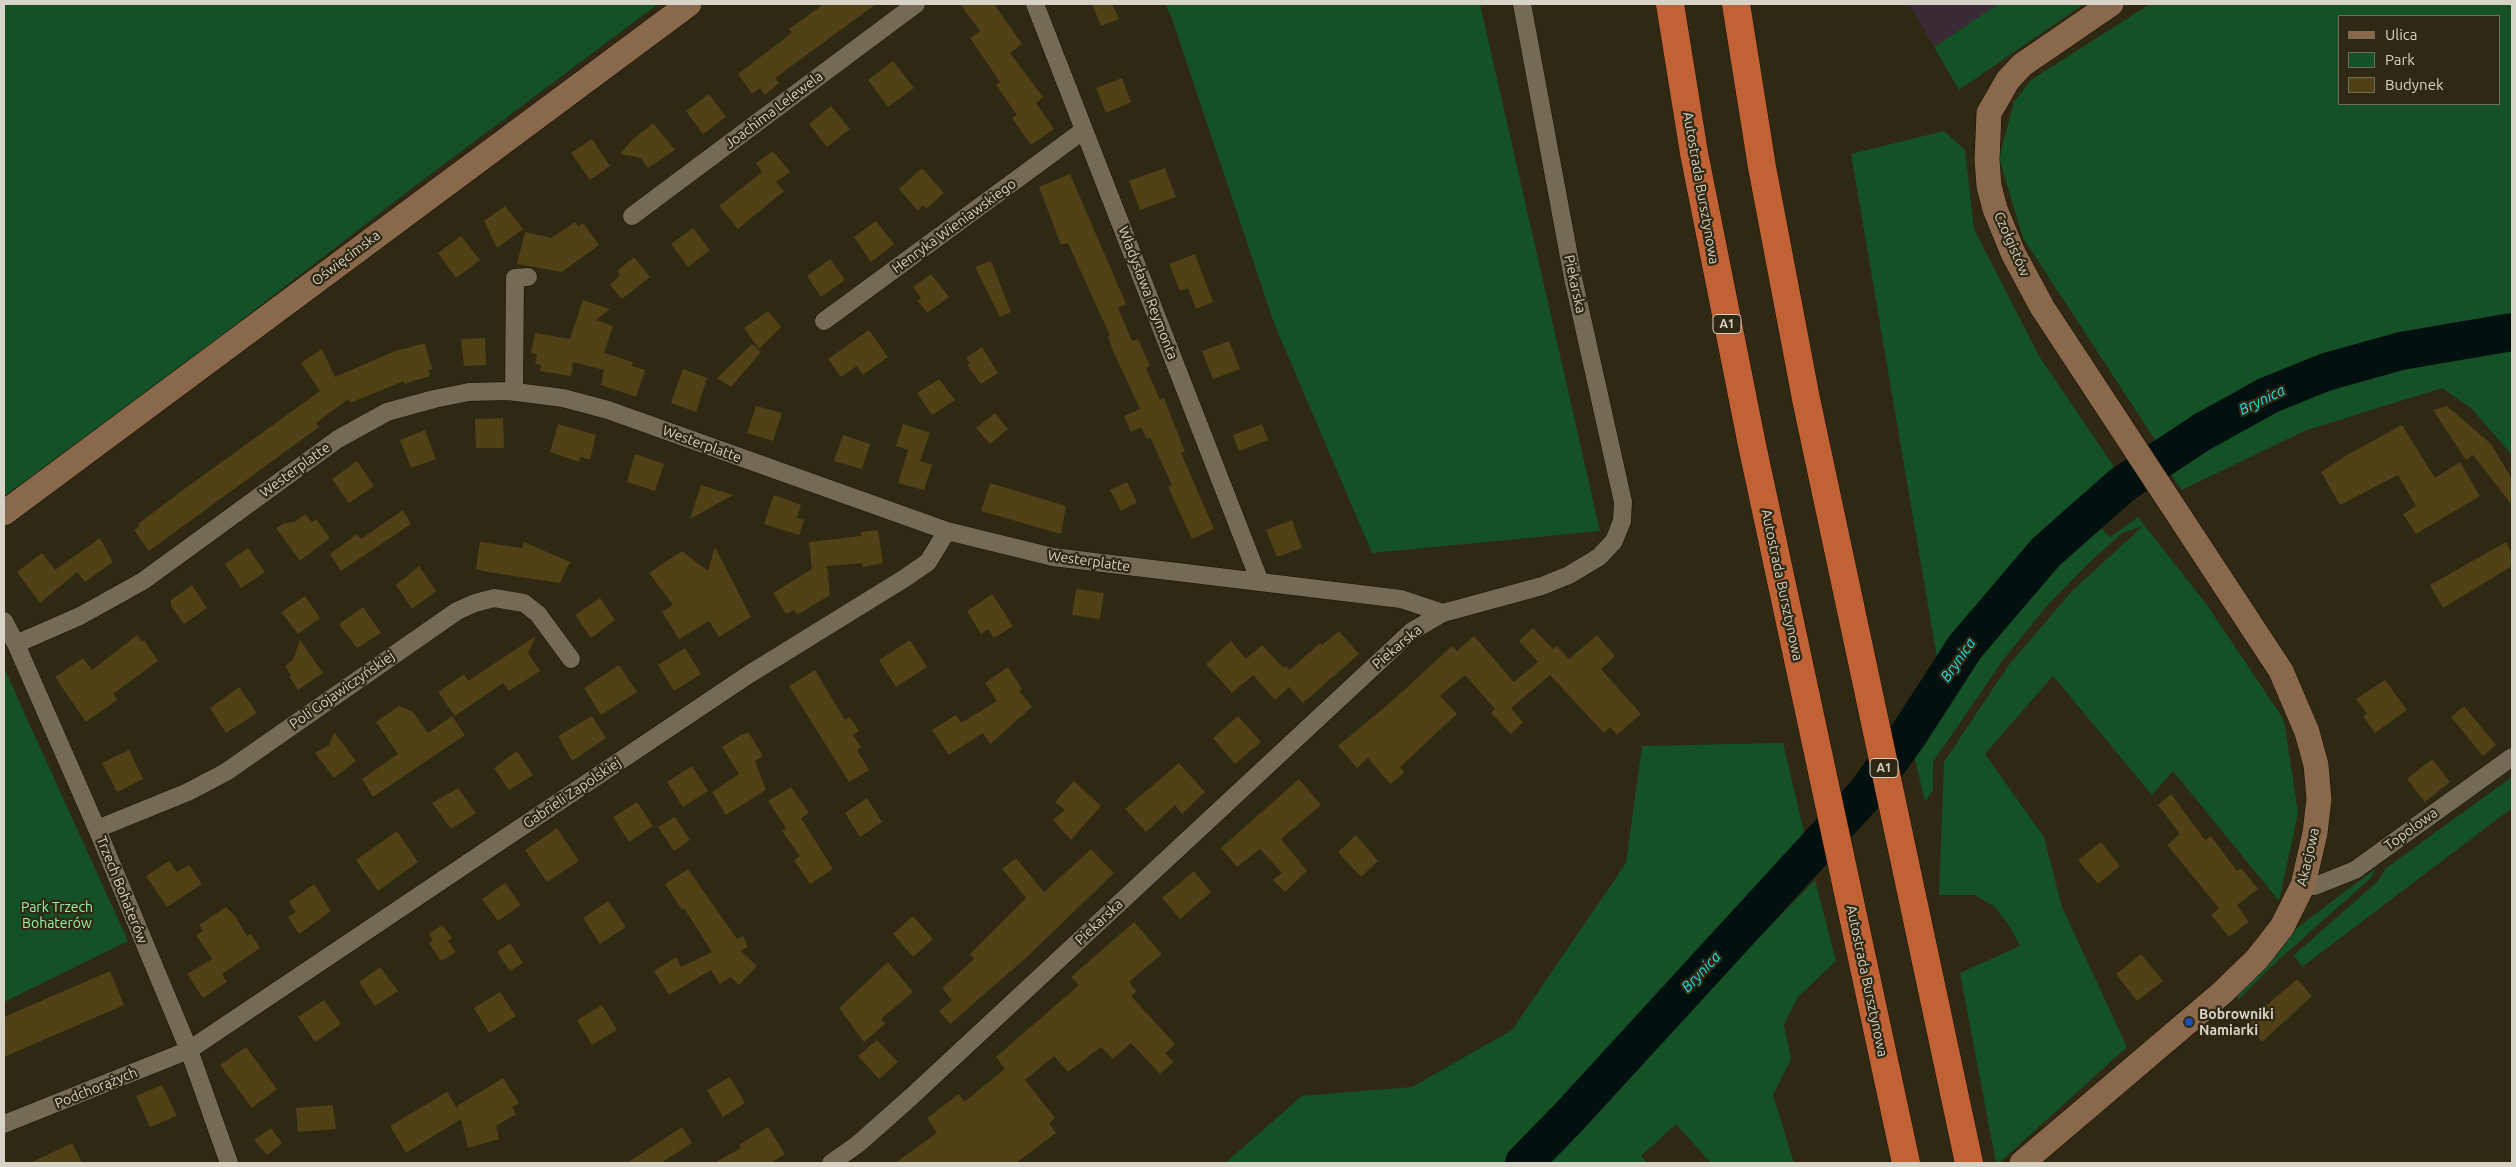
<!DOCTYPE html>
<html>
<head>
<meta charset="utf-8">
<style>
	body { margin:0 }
	#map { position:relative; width:2516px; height:1167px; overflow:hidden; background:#2f2813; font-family:Ubuntu,sans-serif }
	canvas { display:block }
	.frame { position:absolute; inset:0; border:5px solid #d7d3c6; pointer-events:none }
	.legend { position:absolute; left:2338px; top:15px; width:162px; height:90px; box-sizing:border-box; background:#2f2813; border:1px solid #726c5b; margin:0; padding:6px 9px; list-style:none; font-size:15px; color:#d7d3c6 }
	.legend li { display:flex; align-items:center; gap:10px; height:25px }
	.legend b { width:25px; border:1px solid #726c5b }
</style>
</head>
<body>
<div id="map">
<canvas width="2516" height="1167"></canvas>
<div class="frame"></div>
<ul class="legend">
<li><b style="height:6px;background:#8a684b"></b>Ulica</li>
<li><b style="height:14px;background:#155126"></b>Park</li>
<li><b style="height:14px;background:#504116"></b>Budynek</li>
</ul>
</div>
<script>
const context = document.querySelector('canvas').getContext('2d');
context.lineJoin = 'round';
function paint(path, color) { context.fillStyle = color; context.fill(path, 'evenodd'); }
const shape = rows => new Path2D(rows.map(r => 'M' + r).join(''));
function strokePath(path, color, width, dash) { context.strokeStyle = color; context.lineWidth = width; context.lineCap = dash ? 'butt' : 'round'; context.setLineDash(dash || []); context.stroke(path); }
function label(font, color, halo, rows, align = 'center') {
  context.font = font + ' Ubuntu,sans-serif'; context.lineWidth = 4.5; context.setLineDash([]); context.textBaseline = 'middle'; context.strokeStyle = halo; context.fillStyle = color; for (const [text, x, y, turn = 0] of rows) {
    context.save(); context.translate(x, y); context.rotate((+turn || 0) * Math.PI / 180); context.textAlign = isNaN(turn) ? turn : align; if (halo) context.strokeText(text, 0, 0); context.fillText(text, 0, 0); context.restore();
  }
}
paint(shape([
	[1909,4,1998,4,1934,47]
]), '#392a36');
paint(shape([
	[4,4,658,4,411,189,97,432,4,496],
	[1165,4,1480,4,1600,531,1372,553,1274,323,1171,16],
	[1998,4,2084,4,1959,90,1934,47],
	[2150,4,2512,4,2512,321,2365,350,2264,387,2161,449,2023,238,1999,158,2014,102,2031,80],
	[2340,16,2500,16,2500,104,2340,104],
	[1944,131,1965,150,1974,229,2039,356,2119,474,2064,516,1998,587,1938,664,1851,154],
	[2512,342,2512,455,2471,408,2442,388,2304,431,2182,490,2167,469,2321,384,2399,362],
	[2138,517,2207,605,2284,720,2298,813,2279,901,2173,771,2152,795,2053,676,1985,754,2044,837,2062,907,2127,1047,1999,1163,1996,1163,1960,973,2020,946,2010,927,1995,907,1975,895,1939,895,1944,762,2008,666,2071,592,2143,526,2122,533,2088,564,2046,607,2003,660,1933,762,1933,791,1925,801,1911,743,1973,655,2036,580,2095,522,2110,537],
	[4,668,128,941,4,1002],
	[1783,743,1808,849,1508,1163,1225,1163,1302,1096,1412,1087,1512,1030,1626,863,1642,746],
	[2512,777,2512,808,2302,967,2294,955,2377,882,2386,868],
	[2375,869,2371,878,2276,962,2237,1001,2239,992,2290,933],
	[1815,880,1836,961,1797,998,1784,1025,1791,1059,1773,1095,1794,1163,1711,1163,1676,1124,1641,1156,1647,1163,1539,1163]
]), '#155126');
strokePath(shape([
	[1524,1163,1568,1118,1867,792,1909,734,1965,647,2046,552,2123,484,2202,432,2269,395,2326,372,2401,351,2512,332]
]), '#031010', 38);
paint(shape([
	[824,4,876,4,775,78,779,83,765,95,760,88,752,94,738,74,780,42,792,32,789,29],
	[960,4,994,4,1022,44,1010,53,1043,97,1036,103,1054,129,1031,145,1012,118,1017,115,996,85,1000,82,970,38,980,31],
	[1092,4,1112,4,1119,19,1101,26],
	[893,61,914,88,888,107,868,80],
	[1122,78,1131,102,1106,113,1096,88],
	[709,94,726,117,703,134,686,111],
	[831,106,850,129,827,147,809,124],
	[653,123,675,150,648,168,641,158,620,154,632,140],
	[592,139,610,166,590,180,571,153],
	[773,151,790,172,776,182,784,191,738,229,719,206,762,172,756,163],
	[922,168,944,193,926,209,923,205,918,211,899,189],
	[1165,168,1176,197,1140,210,1129,181],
	[1070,174,1126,304,1118,308,1132,341,1138,339,1150,366,1146,368,1160,400,1164,398,1185,452,1181,453,1214,529,1192,539,1168,487,1172,485,1150,437,1147,439,1141,427,1131,432,1124,416,1140,409,1113,351,1108,336,1110,335,1095,303,1068,243,1061,245,1039,187],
	[505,206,523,229,497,248,484,221],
	[876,221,894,244,871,262,854,237],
	[575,222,578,226,583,223,599,245,562,272,517,264,525,232,551,238],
	[693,228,710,250,688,267,671,244],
	[461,236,480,260,456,278,438,253],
	[1195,254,1213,302,1196,309,1188,288,1180,291,1169,264],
	[634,257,650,277,622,299,610,285,620,275,617,271],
	[830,259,845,280,821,297,807,276],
	[991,261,1011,312,1000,317,975,267],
	[931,274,949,297,927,313,918,301,921,298,913,287],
	[583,300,610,309,596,320,613,326,604,353,633,362,632,366,645,370,636,397,601,385,604,370,573,362,571,376,540,371,541,365,535,364,537,354,531,353,535,333,570,339],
	[768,311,781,327,759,349,744,328],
	[869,330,888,357,863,375,857,366,841,377,828,359],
	[485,338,486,365,464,366,461,339],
	[1229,341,1240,369,1213,379,1202,351],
	[425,343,432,369,429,370,430,376,404,384,404,381,350,403,348,399,316,423,319,427,149,551,134,530,140,526,138,524,183,490,320,391,301,363,322,349,335,377,395,351],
	[752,344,761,352,731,387,717,378],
	[982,347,998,373,981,384,967,365,970,363,966,358],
	[683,369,707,378,696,412,671,403],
	[939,379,955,400,932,415,917,393],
	[756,406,782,413,773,441,747,433],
	[2447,406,2491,444,2512,479,2512,505,2473,455,2466,460,2433,410],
	[995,413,1008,429,990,444,976,428],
	[503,418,504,448,476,448,475,419],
	[558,424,596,435,590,460,580,457,579,462,550,452],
	[903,424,930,433,920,461,932,465,924,490,898,483,908,450,896,446],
	[1262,424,1268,440,1239,451,1233,435],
	[2402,425,2435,478,2460,462,2480,496,2416,534,2403,514,2416,506,2398,475,2340,505,2321,472,2347,455],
	[425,430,436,459,411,468,400,440],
	[843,435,870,444,862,469,834,461],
	[635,454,664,464,655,491,627,482],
	[357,461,374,486,349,503,332,479],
	[1127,482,1137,502,1121,511,1110,490],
	[990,483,1066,506,1061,534,981,511],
	[701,485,733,495,690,519],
	[774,495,801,505,797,518,804,520,799,535,764,524],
	[403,510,411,524,341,571,330,554,357,534,361,539],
	[305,514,312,522,316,519,330,538,300,561,276,528,285,523,295,522],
	[1292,520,1302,548,1277,557,1266,530],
	[878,530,883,563,863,567,862,563,827,566,830,595,797,615,794,610,786,614,773,593,812,569,809,542,861,536,861,532],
	[100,538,113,562,85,582,77,572,40,603,17,572,42,553,55,570],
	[480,542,522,548,524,542,570,562,560,583,488,572,476,569],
	[2506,542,2512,553,2512,566,2443,608,2430,585],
	[715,547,751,617,719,637,709,621,679,639,662,612,673,605,649,573,682,551,708,571],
	[248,548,265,572,241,588,225,564],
	[419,566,436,591,412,609,396,585],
	[192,585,207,608,184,624,171,606,171,600],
	[1076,589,1104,593,1100,619,1072,615],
	[992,594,1013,626,994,638,988,629,981,634,967,611],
	[305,596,320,618,298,634,281,612],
	[600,598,615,620,591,638,575,615],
	[363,607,381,633,357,648,339,624],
	[1533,628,1553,649,1557,646,1569,659,1597,635,1615,656,1601,669,1641,714,1617,735,1610,727,1604,733,1550,675,1511,708,1523,722,1511,734,1491,713,1495,709,1465,675,1440,696,1457,714,1400,767,1404,773,1390,784,1368,758,1357,768,1338,746,1391,702,1452,646,1457,651,1474,636,1514,682,1538,662,1519,641],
	[1339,631,1359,654,1303,703,1289,687,1275,700,1253,675,1232,693,1206,664,1231,641,1246,659,1262,645,1283,668,1286,666,1290,670,1320,643,1322,645],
	[137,635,142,642,144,640,158,661,113,694,117,700,86,722,55,677,83,658,92,670],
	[536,636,528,653,540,671,509,691,503,683,455,716,438,692,464,674,468,681],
	[300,640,323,673,298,690,289,676,291,675,285,666,293,660],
	[910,640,927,667,896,687,879,660],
	[685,648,701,674,674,691,658,665],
	[619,665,637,692,601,715,584,688],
	[1008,667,1022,689,1019,691,1032,707,990,744,983,733,949,755,932,730,956,715,961,723,997,701,985,683],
	[815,670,845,720,850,717,859,731,853,735,861,747,857,750,869,770,849,782,789,686],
	[2385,680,2407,710,2375,733,2363,716,2367,714,2356,699],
	[239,687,257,713,226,733,210,708],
	[399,706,413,712,428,733,452,716,465,735,373,797,362,779,398,754,376,722],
	[2464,706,2496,745,2483,756,2451,717],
	[592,716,606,738,572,761,558,736],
	[1238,716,1261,742,1235,764,1213,738],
	[334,732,356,761,334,778,315,753,329,745],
	[749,733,763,756,755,761,766,790,726,815,712,792,739,774,722,747,742,734],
	[129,750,143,779,117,792,102,763],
	[517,751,533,775,509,790,494,768],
	[2432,759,2450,782,2425,802,2407,779],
	[1179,763,1205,792,1182,814,1175,805,1146,832,1125,809],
	[692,766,708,791,683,807,667,782],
	[1299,779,1321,805,1281,839,1307,871,1285,892,1273,880,1282,873,1260,849,1237,867,1221,848],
	[1074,781,1101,806,1071,840,1053,820,1065,810,1055,802],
	[791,787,809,813,801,818,833,869,810,884,794,860,800,856,782,831,786,828,768,801],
	[458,788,476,813,451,829,432,803],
	[2171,794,2205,840,2211,836,2237,871,2241,868,2258,889,2237,905,2249,922,2229,937,2211,915,2219,908,2167,845,2180,834,2158,805],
	[867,798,882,822,860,837,845,813],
	[637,802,653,826,629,842,613,817],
	[675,817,690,840,674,851,658,827],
	[557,828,579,861,547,882,525,850],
	[397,831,418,862,378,891,356,860],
	[1356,835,1378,861,1361,877,1338,852],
	[2101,842,2120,866,2098,884,2078,860],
	[1091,849,1114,873,1027,957,950,1024,939,1011,952,1000,942,988,974,959,970,954,1026,898,1002,869,1016,858,1044,892],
	[169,861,177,872,189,865,202,884,167,907,146,876],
	[688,869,737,939,743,936,748,947,741,951,757,966,739,985,731,977,720,984,711,970,669,995,654,971,676,957,681,967,712,952,684,908,682,910,665,884],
	[1194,871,1211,892,1180,919,1162,898],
	[505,883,521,905,498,921,482,899],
	[314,884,331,911,299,934,288,917,296,912,289,902],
	[608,901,626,927,600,944,583,918],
	[226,907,235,916,247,936,251,934,260,948,222,974,227,982,203,998,187,974,212,959,196,935,203,931,199,925],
	[913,916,933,939,913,957,893,934],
	[1134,922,1162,954,1129,982,1137,992,1131,996,1175,1044,1165,1053,1173,1062,1160,1074,1131,1043,1113,1059,1101,1047,1068,1072,1054,1056,1025,1080,1055,1118,1049,1123,1056,1133,1016,1163,895,1163,937,1133,927,1118,959,1094,964,1102,1005,1069,996,1057,1079,985,1071,977],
	[442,925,452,938,448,941,456,952,441,961,429,943,433,940,429,934],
	[510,943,523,963,510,971,497,952],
	[2141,954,2163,981,2137,1001,2116,974],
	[888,962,913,992,881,1019,885,1024,864,1042,839,1008],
	[380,967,398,991,375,1006,359,982],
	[110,971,124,1005,4,1057,4,1017],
	[2297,979,2312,996,2262,1042,2246,1023],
	[500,992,516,1016,489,1033,474,1008],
	[324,1000,341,1024,315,1042,298,1017],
	[602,1005,617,1030,592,1045,577,1020],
	[877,1040,898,1062,879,1079,858,1056],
	[246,1047,277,1089,252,1108,220,1065],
	[730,1077,745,1103,723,1117,707,1090],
	[503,1078,519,1103,512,1107,516,1114,496,1126,499,1139,468,1148,461,1119,406,1153,390,1126,447,1092,458,1110,457,1106],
	[162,1085,177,1116,150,1127,136,1096],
	[333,1105,336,1129,298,1132,296,1108],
	[682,1127,692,1143,661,1163,627,1163],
	[768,1127,785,1154,771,1163,714,1163,741,1148,739,1145],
	[271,1128,282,1143,267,1155,254,1140],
	[72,1143,82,1163,30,1163]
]), '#504116');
const street = shape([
	[1035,4,1260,582],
	[632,216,916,4],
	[824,321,1084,130],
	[514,391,515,278,528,277],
	[4,621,16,644,97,829,189,1050,229,1163],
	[16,644,80,616,143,581,338,439,387,412,434,399,469,392,508,391,563,398,608,410,947,531,1053,557,1401,599,1443,613],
	[97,829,188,792,226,772,457,611,475,603,494,598,524,603,538,614,571,659],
	[2303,885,2315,886,2355,870,2512,757],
	[4,1124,189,1050,748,675,905,578,928,562,947,531],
	[831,1163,858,1144,911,1097,1412,631,1443,613,1542,586,1569,575,1599,557,1614,541,1622,521,1623,502,1573,278,1522,4]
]);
const secondary = shape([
	[4,513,689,4],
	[2022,1163,2223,992,2257,959,2282,927,2303,885,2315,833,2319,799,2316,765,2307,732,2281,671,2042,307,2013,253,1995,209,1989,186,1987,160,1989,113,2008,80,2022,65,2111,4]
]);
const highway = shape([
	[1670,4,1694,153,1752,445,1906,1163],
	[1736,4,1762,167,1806,399,1969,1163]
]);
strokePath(street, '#171000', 19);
strokePath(secondary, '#171000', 26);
strokePath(highway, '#171000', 29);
strokePath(street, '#736b54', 18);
strokePath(secondary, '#8a684b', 25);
strokePath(highway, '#c06236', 28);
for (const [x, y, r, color] of [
	[2189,1022,5,"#1a4fb4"]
]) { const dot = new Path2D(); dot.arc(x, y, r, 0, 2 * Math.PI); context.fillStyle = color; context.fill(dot); strokePath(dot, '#2f2813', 2); }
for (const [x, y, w] of [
	[1727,324,28],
	[1884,768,28]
]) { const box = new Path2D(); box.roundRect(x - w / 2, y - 9.5, w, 19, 4); context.fillStyle = '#2f2813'; context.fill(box); strokePath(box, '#d7d3c6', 1); }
label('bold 12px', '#d7d3c6', null, [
	["A1",1727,324],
	["A1",1884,768]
]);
label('14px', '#d7d3c6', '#2f2813', [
	["Joachima Lelewela",774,110,-37],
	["Autostrada Bursztynowa",1701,188,80],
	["Henryka Wieniawskiego",954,226,-36],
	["Czołgistów",2012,244,66],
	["Oświęcimska",346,258,-37],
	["Piekarska",1575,284,78],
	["Władysława Reymonta",1148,293,69],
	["Westerplatte",702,444,20],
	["Westerplatte",295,470,-36],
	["Westerplatte",1089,561,8],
	["Autostrada Bursztynowa",1782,585,78],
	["Piekarska",1397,647,-40],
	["Poli Gojawiczyńskiej",342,690,-35],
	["Gabrieli Zapolskiej",572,793,-34],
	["Topolowa",2411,829,-36],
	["Akacjowa",2308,857,-77],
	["Trzech Bohaterów",122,890,68],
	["Piekarska",1099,922,-43],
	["Autostrada Bursztynowa",1867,981,78],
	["Podchorążych",96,1088,-22]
]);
label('14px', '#96f2a7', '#2f2813', [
	["Park Trzech",57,907],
	["Bohaterów",57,923]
]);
label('bold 14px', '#d7d3c6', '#2f2813', [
	["Bobrowniki",2199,1014],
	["Namiarki",2199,1030]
], 'left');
label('italic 15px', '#21e0e4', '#2f2813', [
	["Brynica",2262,400,-26],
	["Brynica",1958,660,-55],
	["Brynica",1701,972,-47]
]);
</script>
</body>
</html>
